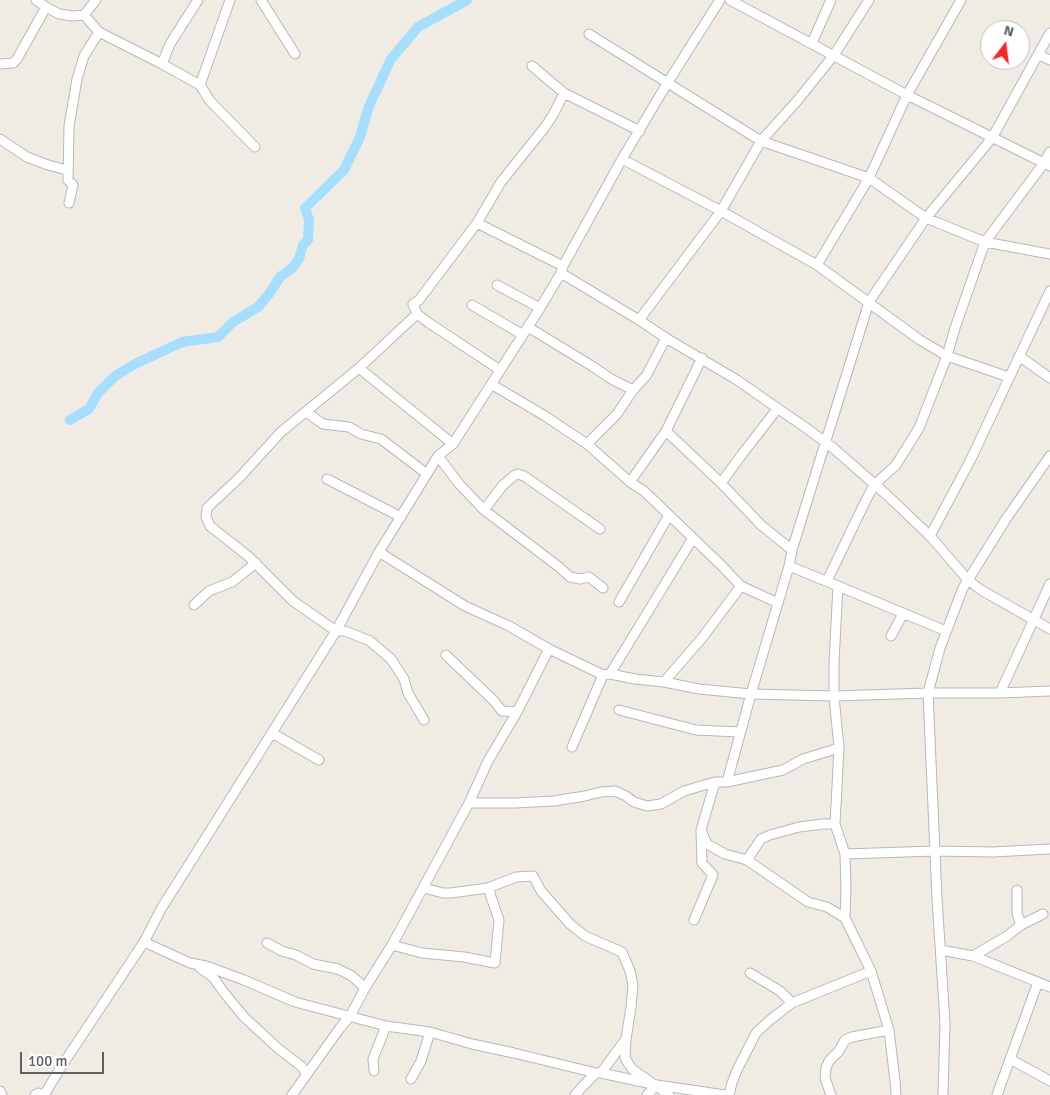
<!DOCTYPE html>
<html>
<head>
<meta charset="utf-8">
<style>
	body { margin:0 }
	#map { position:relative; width:1050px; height:1095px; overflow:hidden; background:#f0ece4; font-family:Signika,sans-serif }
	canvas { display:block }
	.north { position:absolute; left:980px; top:20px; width:50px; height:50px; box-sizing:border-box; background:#fff; border:1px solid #bec0c2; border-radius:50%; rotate:15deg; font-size:14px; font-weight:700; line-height:20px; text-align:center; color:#5c6166 }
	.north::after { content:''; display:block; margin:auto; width:18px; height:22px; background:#f72523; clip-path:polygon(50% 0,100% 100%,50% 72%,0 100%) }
	.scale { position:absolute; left:20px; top:1052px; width:84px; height:22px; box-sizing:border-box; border:2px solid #5c6166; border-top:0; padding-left:6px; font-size:15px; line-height:18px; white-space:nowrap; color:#5c6166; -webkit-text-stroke:4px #fff; paint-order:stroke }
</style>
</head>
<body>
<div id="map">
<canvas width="1050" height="1095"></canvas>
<div class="north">N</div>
<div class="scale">100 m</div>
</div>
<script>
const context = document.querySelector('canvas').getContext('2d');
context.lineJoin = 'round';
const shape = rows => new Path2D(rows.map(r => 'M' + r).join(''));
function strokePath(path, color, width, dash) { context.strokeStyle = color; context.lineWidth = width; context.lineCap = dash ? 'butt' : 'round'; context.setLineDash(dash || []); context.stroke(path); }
strokePath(shape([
	[70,420,89,409,98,393,115,376,135,364,182,342,218,337,233,322,258,307,269,294,280,277,292,268,299,259,303,245,308,240,309,220,305,208,344,170,360,137,369,106,391,59,418,27,467,0]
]), '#a5deff', 10);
const minor = shape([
	[36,0,46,7,59,14,73,16,84,15,96,0],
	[261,0,295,54],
	[730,0,907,95,1050,166],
	[84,15,99,32,162,64,200,85,230,0],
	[589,34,761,141,869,178,926,218,985,242,1050,254],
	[812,43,831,0],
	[1039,55,1050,60],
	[0,64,13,63,17,59,46,7],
	[162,64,170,44,198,0],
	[532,66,564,93,640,131],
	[200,85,210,101,255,147],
	[0,139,27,157,48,165,67,170],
	[622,159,721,211,817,265,920,340,947,356,1009,377],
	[69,203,73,185,68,180,69,126,77,79,84,56,99,32],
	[477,223,563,266],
	[817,265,869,178,907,95,961,0],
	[561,273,639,320,666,338,737,380,806,428,832,447,888,496,930,536,968,580,981,590,1050,629],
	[497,285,540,308],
	[472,305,523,335],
	[417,314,359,368,281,432,239,478,207,508,206,517,210,526,248,556,293,601,336,631,345,631,370,641,391,659,404,679,408,693,424,720],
	[639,320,721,211,761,141,797,101,834,55,869,0],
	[528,327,592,366,611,379,633,390],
	[1019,356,1050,378],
	[359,368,453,444],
	[500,370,429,323,417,314,413,304,419,300,477,223,501,182,545,127,553,115,564,93],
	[491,384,545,416,587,444,630,482,644,491,721,565,741,586,778,603],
	[306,412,323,424,349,427,361,434,381,439,427,474],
	[666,431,721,483,761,525,792,550],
	[587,444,617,414,633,390,646,376,666,338],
	[438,456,460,485,484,510,559,567,570,577,580,579,589,577,603,588],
	[327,479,401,517],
	[630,482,666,431,702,358],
	[721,483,743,453,778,408],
	[484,510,503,485,515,475,518,474,524,476,600,529],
	[930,536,971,459,1050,291],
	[379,552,465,606,509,626,549,649,603,675,610,674,635,679,664,682,699,689,751,694,834,696,928,693,1000,693,1050,691],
	[789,566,838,586,834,662,834,696,839,748,835,824,845,854,846,887,845,918,871,971,889,1030,895,1081,896,1095],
	[827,581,865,502,874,485,896,465,919,428,947,356,955,328,985,242,1044,163,1050,152],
	[838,586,946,631],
	[619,602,669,515],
	[194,605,209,591,232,582,256,563],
	[891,636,903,614],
	[446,655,494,701,502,711,517,712],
	[610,674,693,538],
	[664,682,702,638,741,586],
	[1000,693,1050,584],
	[619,710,696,730,740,732],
	[272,733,319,760],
	[572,747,603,675],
	[727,782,751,694,789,566,792,550,869,302,926,218,992,138,1050,33],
	[469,803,515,803,554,801,585,796,601,792,615,791,626,796,634,802,647,806,661,804,684,791,715,782,727,782,783,770,803,759,839,748],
	[701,830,707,844,725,854,747,860,808,902,827,907,845,918],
	[845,854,935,851,993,852,1050,849],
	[747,860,761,839,770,835,799,827,823,824,835,824],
	[424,888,443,893,451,893,488,888,516,877,533,876,541,891,570,924,585,936,622,952,630,971,633,985,631,1007,626,1039,625,1058,632,1069,669,1095],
	[694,920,713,875,702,863,701,830,715,782],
	[1021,925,1043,914],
	[144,942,190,963,206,966,244,980,295,1002,386,1026,430,1032,472,1044,514,1053,596,1073,601,1073,657,1085,725,1095],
	[267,943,282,951,296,955,313,964,338,969,352,976,365,988],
	[392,945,422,953,464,957,495,963,499,920,488,888],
	[941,950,973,956,1050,987],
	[973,956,1007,936,1021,925,1017,913,1017,890],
	[200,968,213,977,222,990,244,1017,280,1050,301,1066,307,1074],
	[750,973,780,991,792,1003],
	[1010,1059,1050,1081],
	[374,1071,373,1059,386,1026],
	[601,1073,626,1039],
	[411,1079,421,1061,430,1032],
	[0,1091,2,1095],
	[35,1095,38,1093,43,1095],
	[44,1095,61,1067,144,942,161,909,336,631,379,552,438,456,453,444,540,308,561,273,563,266,622,159,668,82,720,0],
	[292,1095,340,1028,350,1016,365,988,392,945,469,803,488,761,517,712,549,649],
	[575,1095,584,1085,596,1073],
	[647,1095,657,1085],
	[729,1095,732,1083,737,1070,756,1033,770,1020,792,1003,871,971],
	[831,1095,825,1078,826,1068,829,1061,839,1051,845,1040,852,1037,889,1030],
	[943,1095,945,1023,937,898,928,693,940,648,963,588,1006,519,1050,456],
	[997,1095,1038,982]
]);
strokePath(minor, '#b5b8bc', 11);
strokePath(minor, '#fff', 9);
</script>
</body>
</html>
